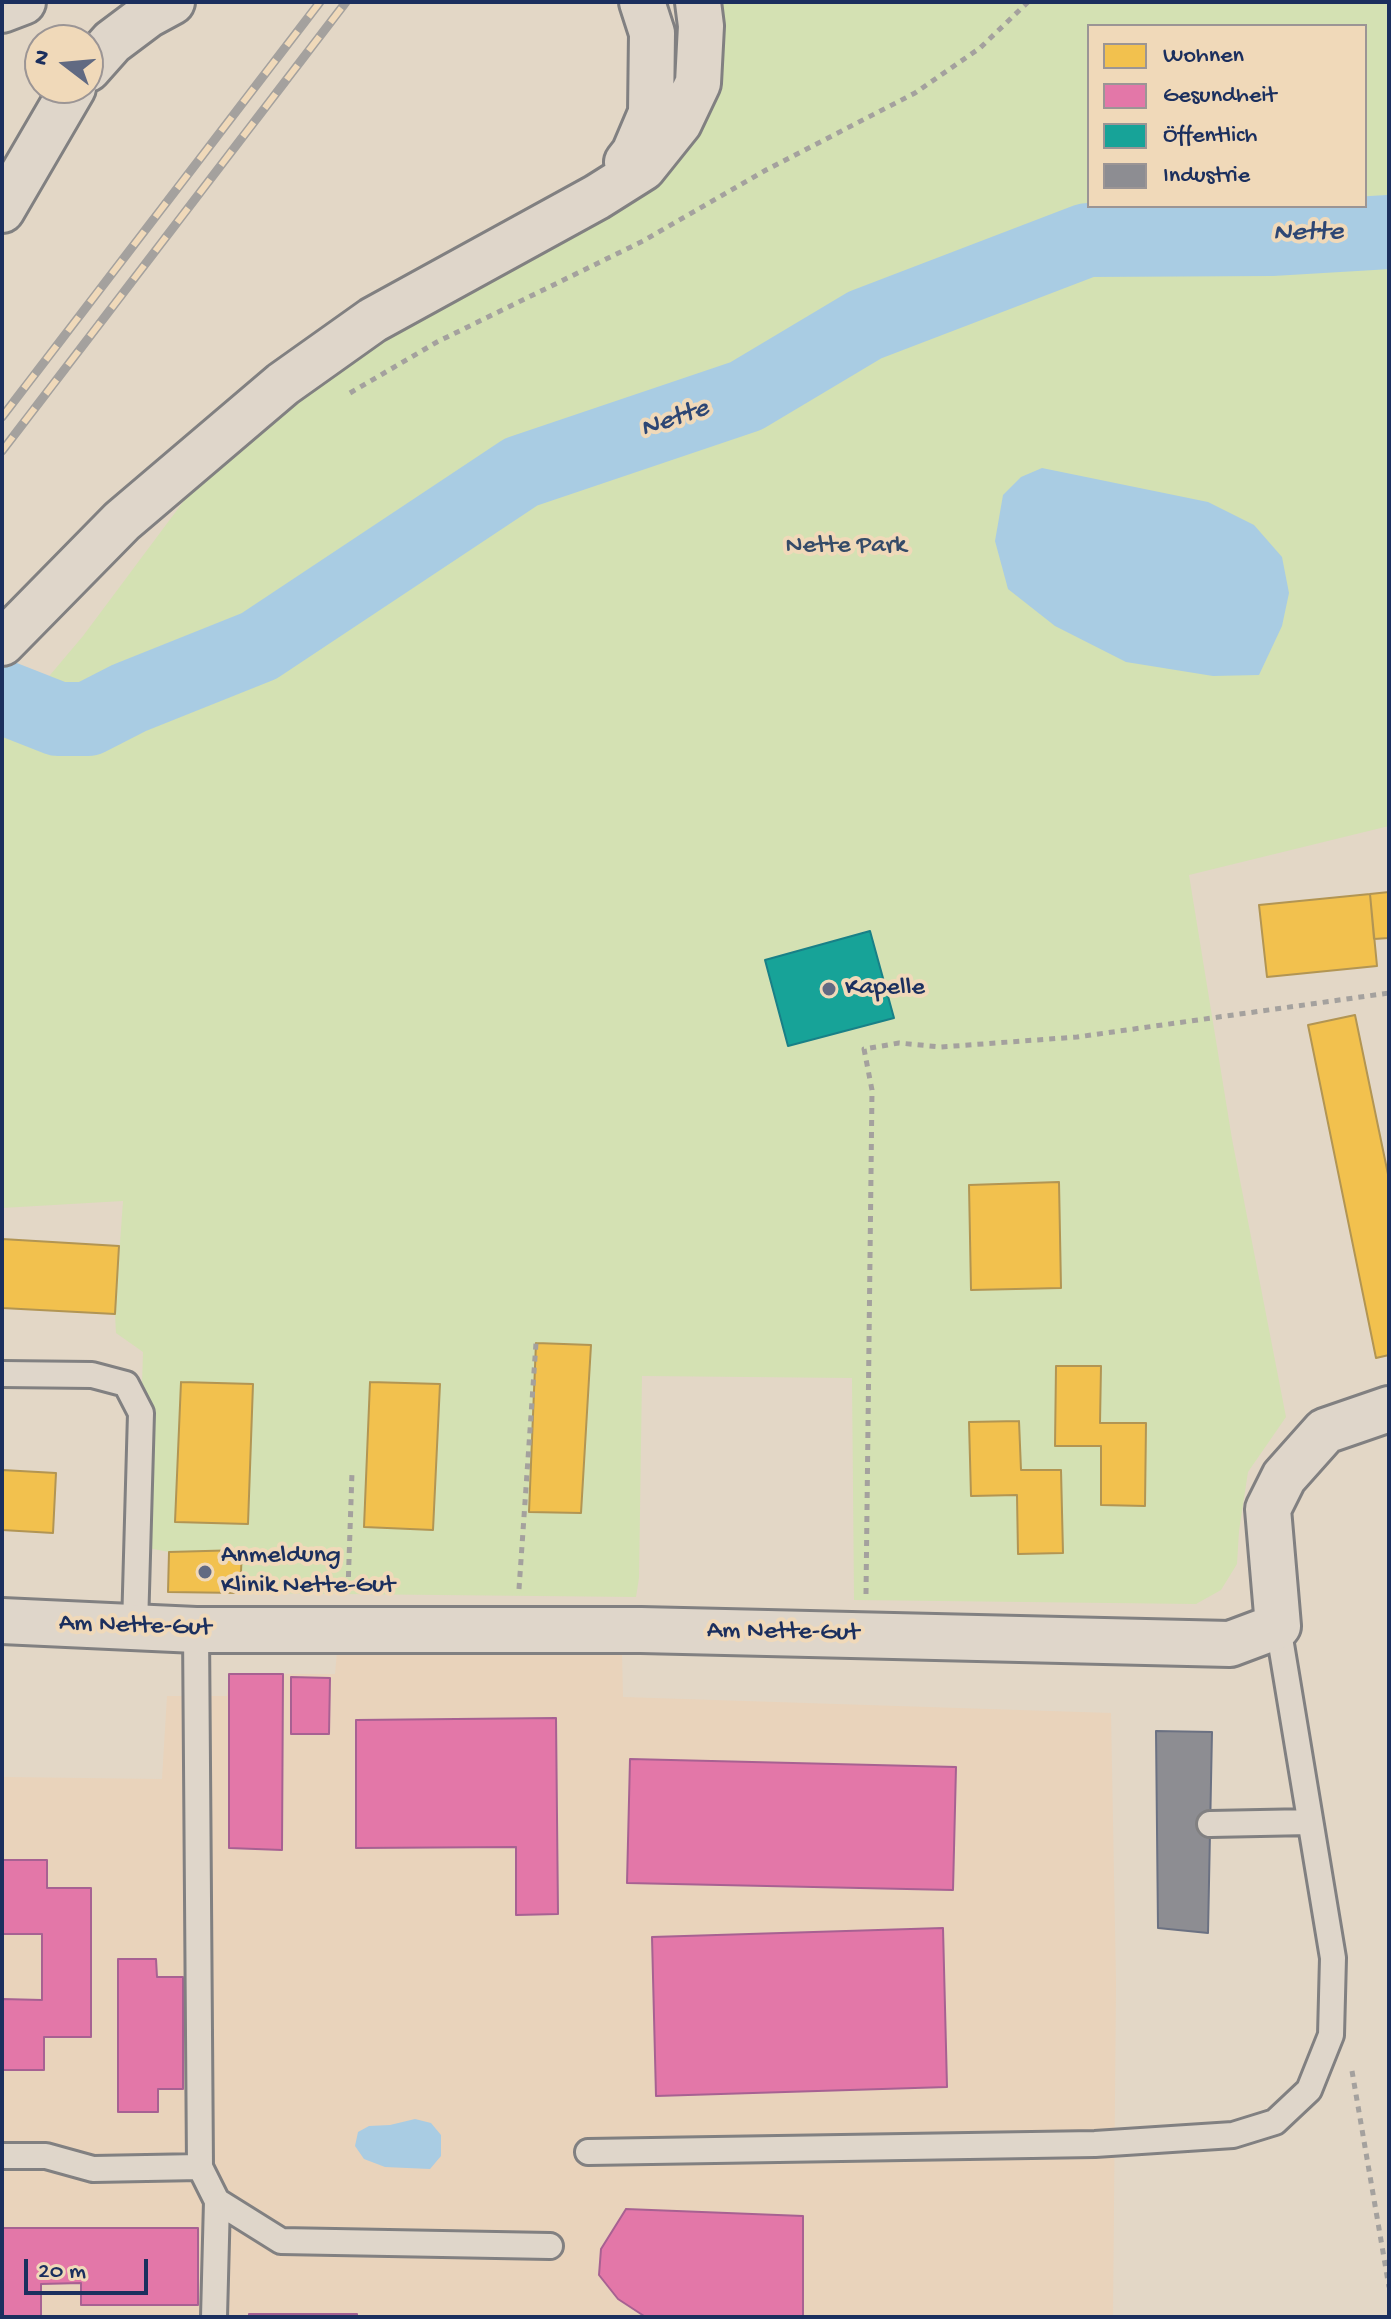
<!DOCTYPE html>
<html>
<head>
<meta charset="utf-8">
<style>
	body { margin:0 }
	#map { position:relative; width:1391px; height:2319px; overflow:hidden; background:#e3d7c6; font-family:"Gochi Hand",sans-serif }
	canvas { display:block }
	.frame { position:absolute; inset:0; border:4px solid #1b2f5e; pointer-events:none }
	.legend { position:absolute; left:1087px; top:24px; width:280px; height:184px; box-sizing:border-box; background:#f0d9b9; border:2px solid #9b9595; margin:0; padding:10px 14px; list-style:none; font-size:24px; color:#1b2f5e }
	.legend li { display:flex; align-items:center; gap:16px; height:40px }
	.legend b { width:40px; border:2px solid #9b9595 }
	.north { position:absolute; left:24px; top:24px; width:80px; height:80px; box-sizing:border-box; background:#f0d9b9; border:2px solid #9b9595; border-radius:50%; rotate:286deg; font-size:22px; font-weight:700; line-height:32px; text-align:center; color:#1b2f5e }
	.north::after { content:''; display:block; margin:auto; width:28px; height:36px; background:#616a82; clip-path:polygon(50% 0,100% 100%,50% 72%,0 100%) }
	.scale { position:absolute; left:24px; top:2259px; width:124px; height:36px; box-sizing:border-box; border:4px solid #1b2f5e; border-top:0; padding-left:10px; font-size:24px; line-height:28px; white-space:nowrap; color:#1b2f5e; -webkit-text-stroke:6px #f0d9b9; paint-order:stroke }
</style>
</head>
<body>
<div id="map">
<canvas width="1391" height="2319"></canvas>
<div class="frame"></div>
<ul class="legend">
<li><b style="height:22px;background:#f2c14e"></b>Wohnen</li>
<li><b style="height:22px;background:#e377a8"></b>Gesundheit</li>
<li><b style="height:22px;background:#17a398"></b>Öffentlich</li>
<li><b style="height:22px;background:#8d8d92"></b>Industrie</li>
</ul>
<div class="north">N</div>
<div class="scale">20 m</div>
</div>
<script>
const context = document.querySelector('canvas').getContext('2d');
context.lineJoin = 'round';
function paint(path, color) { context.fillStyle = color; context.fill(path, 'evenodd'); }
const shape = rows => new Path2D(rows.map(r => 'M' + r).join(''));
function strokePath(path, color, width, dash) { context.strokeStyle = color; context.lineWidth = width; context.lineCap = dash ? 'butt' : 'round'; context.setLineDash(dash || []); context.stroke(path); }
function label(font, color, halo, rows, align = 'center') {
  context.font = font + ' "Gochi Hand",sans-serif'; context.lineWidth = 8; context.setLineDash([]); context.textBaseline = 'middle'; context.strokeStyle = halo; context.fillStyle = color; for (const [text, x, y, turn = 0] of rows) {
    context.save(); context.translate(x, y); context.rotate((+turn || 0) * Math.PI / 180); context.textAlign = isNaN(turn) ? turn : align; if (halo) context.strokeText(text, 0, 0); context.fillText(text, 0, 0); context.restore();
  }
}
paint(shape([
	[337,1652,622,1652,623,1697,1111,1713,1116,1983,1113,2317,2,2317,2,1777,162,1779,167,1696,227,1696,229,1674,335,1674]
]), '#e9d3bb');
paint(shape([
	[719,2,1389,2,1389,826,1189,875,1232,1139,1286,1417,1248,1472,1239,1531,1237,1564,1221,1590,1196,1604,854,1600,852,1378,642,1376,639,1578,636,1597,240,1593,242,1550,169,1552,137,1546,143,1352,116,1333,115,1314,123,1201,2,1208,2,732,83,636,227,443,433,287,650,177],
	[1089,26,1365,26,1365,206,1089,206]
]), '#d4e1b3');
paint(shape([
	[1042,468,1208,502,1254,525,1282,557,1289,593,1282,626,1259,675,1213,676,1126,662,1055,626,1008,589,995,541,1003,495,1021,477],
	[415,2119,431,2123,441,2135,441,2156,430,2169,385,2167,364,2159,355,2146,358,2132,369,2126,390,2125]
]), '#a9cce3');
const homes = shape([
	[1389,892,1389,938,1374,939,1370,894,1389,892],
	[1370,894,1377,966,1267,977,1259,905,1370,894],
	[1355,1015,1389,1179,1389,1355,1376,1358,1308,1025,1355,1015],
	[1059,1182,1061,1288,971,1290,969,1185,1059,1182],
	[2,1239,119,1246,115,1314,2,1308,2,1239],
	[536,1343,591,1345,581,1513,529,1512,536,1343],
	[1056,1366,1101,1366,1100,1423,1146,1423,1145,1506,1101,1505,1101,1446,1055,1446,1056,1366],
	[181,1382,253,1384,248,1524,175,1522,181,1382],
	[370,1382,440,1384,433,1530,364,1527,370,1382],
	[1019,1421,1021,1470,1061,1470,1063,1553,1018,1554,1017,1495,971,1496,969,1422,1019,1421],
	[2,1470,56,1473,53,1533,2,1530,2,1470],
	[242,1550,240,1593,168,1592,169,1552,242,1550]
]);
paint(homes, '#f2c14e');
strokePath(homes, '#b29553', 2);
const health = shape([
	[229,1674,283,1674,282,1850,229,1848,229,1674],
	[291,1677,330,1678,329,1734,291,1734,291,1677],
	[556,1718,558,1914,516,1915,516,1847,356,1848,356,1720,556,1718],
	[630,1759,956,1767,953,1890,627,1883,630,1759],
	[2,1860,47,1860,47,1888,91,1888,91,2037,44,2037,44,2070,2,2070,2,1999,42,2000,42,1934,2,1934,2,1860],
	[943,1928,947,2087,656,2096,652,1937,943,1928],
	[118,1959,156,1959,157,1977,183,1977,183,2089,158,2089,158,2112,118,2112,118,1959],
	[626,2209,803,2216,803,2317,644,2316,618,2299,599,2275,601,2249,626,2209],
	[2,2228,198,2228,198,2305,81,2305,81,2283,41,2284,41,2317,2,2317,2,2228],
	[249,2314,357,2314,357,2317,249,2317,249,2314]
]);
paint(health, '#e377a8');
strokePath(health, '#a76192', 2);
const public = shape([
	[870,931,894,1018,788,1046,765,960,870,931]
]);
paint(public, '#17a398');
strokePath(public, '#188087', 2);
const industry = shape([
	[1156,1731,1212,1732,1208,1933,1158,1928,1156,1731]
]);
paint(industry, '#8d8d92');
strokePath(industry, '#6b7182', 2);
strokePath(shape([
	[2,697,58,719,88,719,129,698,259,646,521,472,746,396,865,325,1087,240,1271,239,1389,232]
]), '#a9cce3', 74);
const lane = shape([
	[2,1374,92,1375,126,1384,141,1413,135,1627],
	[196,1630,200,2167,217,2201,214,2317],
	[1210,1824,1310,1822],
	[588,2152,1095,2144,1233,2135,1275,2122,1309,2090,1331,2035,1333,1958,1278,1626],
	[2,2156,46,2156,93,2169,200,2167],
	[217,2201,281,2241,550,2246]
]);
const street = shape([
	[2,10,23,2],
	[2,1621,196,1630,641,1630,1230,1644,1278,1626,1268,1509,1284,1477,1325,1431,1389,1409]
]);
const secondary = shape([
	[88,69,112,42,148,15,172,2],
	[627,162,634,153,651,113,652,33,642,2],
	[2,210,73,88],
	[2,643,122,521,283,384,373,320,597,197,643,168,679,123,698,83,701,26,698,2]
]);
strokePath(lane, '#818081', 30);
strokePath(street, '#818081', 50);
strokePath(secondary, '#818081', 50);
strokePath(shape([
	[350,393,437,342,643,241,766,170,915,93,980,48,1028,2],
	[348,1589,352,1472],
	[519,1589,536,1343],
	[866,1594,872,1090,864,1049,899,1043,941,1047,1077,1037,1389,993],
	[1352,2071,1389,2287]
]), '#a4a19e', 5, [6, 6]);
strokePath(lane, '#dfd6ca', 24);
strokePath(street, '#dfd6ca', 44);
strokePath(secondary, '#dfd6ca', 44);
const rail = shape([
	[2,417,320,2],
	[2,451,346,2]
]);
strokePath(rail, '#a4a19e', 9);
strokePath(rail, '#f0d9b9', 6, [18]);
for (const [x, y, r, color] of [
	[829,989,8,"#616a82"],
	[205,1572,8,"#616a82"]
]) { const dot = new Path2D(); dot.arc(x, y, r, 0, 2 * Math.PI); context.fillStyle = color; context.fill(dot); strokePath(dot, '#f0d9b9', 3); }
label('26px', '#354b68', '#f0d9b9', [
	["Nette Park",846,547]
]);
label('26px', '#1b2f5e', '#f0d9b9', [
	["Kapelle",845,989],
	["Anmeldung",221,1557],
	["Klinik Nette-Gut",221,1587]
], 'left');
label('26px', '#1b2f5e', '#f0d9b9', [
	["Am Nette-Gut",135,1627,2],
	["Am Nette-Gut",783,1633,1]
]);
label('italic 28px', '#2d4674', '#f0d9b9', [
	["Nette",1308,234,-1],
	["Nette",675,420,-19]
]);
</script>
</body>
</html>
